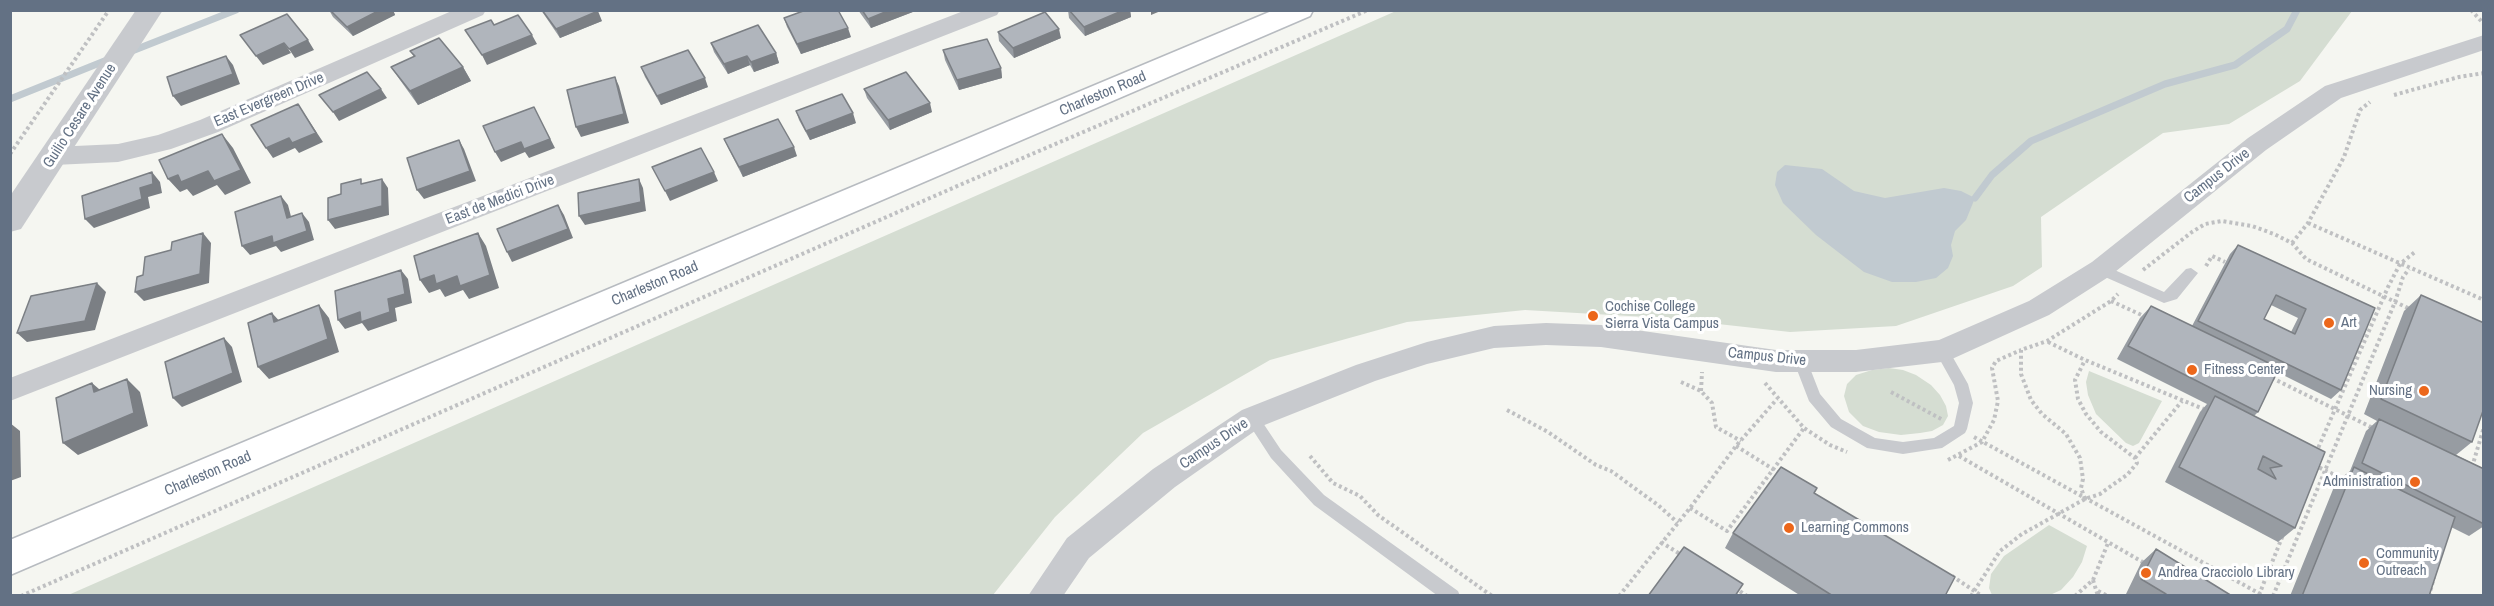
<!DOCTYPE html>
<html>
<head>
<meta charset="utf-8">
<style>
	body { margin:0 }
	#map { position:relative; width:2494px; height:606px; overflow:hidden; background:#f5f6f1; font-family:"Archivo Narrow",sans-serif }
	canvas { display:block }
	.frame { position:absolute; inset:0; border:12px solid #637184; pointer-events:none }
</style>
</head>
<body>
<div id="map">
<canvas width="2494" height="606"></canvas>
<div class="frame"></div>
</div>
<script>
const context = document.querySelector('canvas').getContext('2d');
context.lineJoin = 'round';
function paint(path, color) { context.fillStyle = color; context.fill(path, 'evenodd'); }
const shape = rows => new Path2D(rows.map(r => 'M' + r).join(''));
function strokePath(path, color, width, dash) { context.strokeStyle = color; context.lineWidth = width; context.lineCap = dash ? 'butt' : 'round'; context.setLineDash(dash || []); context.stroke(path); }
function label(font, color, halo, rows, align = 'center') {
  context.font = font + ' "Archivo Narrow",sans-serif'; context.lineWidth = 6; context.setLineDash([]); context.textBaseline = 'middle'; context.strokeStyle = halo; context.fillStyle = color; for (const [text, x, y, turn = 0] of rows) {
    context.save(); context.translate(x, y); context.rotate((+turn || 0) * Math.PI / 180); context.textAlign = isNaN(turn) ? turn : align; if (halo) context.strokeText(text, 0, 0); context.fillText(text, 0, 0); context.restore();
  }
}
paint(shape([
	[1396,11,2352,11,2300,81,2229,124,2163,133,2041,217,2042,267,2013,286,1896,326,1790,332,1664,318,1525,310,1407,322,1270,360,1143,433,1055,517,993,595,66,596],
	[1889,368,1903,370,1916,375,1931,385,1940,395,1946,406,1948,416,1943,425,1932,431,1920,433,1901,435,1879,432,1863,426,1849,412,1844,396,1847,384,1856,375,1872,370],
	[2089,371,2162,401,2139,443,2133,446,2126,443,2096,414,2088,395,2086,382],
	[2049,525,2087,546,2082,562,2073,577,2061,590,2050,595,1992,595,1989,588,1991,574,2004,556]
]), '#d5ddd2');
paint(shape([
	[1785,165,1822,169,1854,191,1885,198,1944,188,1961,191,1975,198,1966,220,1955,231,1951,245,1953,256,1948,268,1936,278,1916,282,1892,282,1864,272,1816,235,1783,203,1775,185,1777,172]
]), '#c1cad0');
strokePath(shape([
	[132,51,236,10],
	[10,99,107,60],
	[1975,198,1992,175,2031,141,2165,84,2235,65,2287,29,2297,10]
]), '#c1cad0', 7);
const secondary = shape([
	[1274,10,1313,10,1310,16,10,575,10,540,1274,10]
]);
strokePath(secondary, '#b7bbc0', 3);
strokePath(shape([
	[2471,10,2484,24],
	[2394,95,2459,77,2484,73],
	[10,154,109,10],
	[2308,223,2484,300],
	[2292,243,2308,223,2344,157,2360,110,2370,102],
	[2206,266,2212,256,2225,262],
	[2143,270,2192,232,2205,224,2222,221,2252,226,2274,234,2292,243,2306,259,2412,310],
	[2111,301,2146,317],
	[2048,342,2085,360,2206,410],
	[2272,378,2375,429],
	[1681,382,1701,391,1712,403,1716,427,1741,441],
	[1765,383,1804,428,1830,445,1847,452],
	[1701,391,1702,372],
	[1891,392,1943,420],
	[1507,410,1548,432,1596,465,1611,471,1658,505,1678,523],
	[1974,437,2264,596],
	[1736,446,1781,474],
	[2316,453,2388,287,2400,264,2415,252],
	[1310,456,1333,483,1360,496,1378,515,1492,596],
	[1959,456,2146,564],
	[2135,458,2182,401],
	[1948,460,1982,442,1994,420,1998,401,1992,368,1996,361,2021,350],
	[2314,465,2345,480],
	[2472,467,2484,427],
	[2085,499,2081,488,2083,479,2080,458,2066,434,2042,414,2031,400,2021,374,2021,350,2047,341,2111,301,2118,294],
	[1690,508,1727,531,1804,428],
	[1661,542,1683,556],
	[1952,576,1982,596],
	[2093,580,2098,596],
	[1735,588,1747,596],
	[2098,591,2108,596],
	[2259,595,2283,535],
	[21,596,962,184,1368,10],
	[1619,596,1690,508,1736,446,1777,399],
	[1971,596,2000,551,2022,534,2085,499,2100,494,2128,474,2137,463,2135,458,2101,432,2086,414,2078,399,2075,380,2085,360],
	[2075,596,2093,580,2108,543],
	[2273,596,2395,302,2403,277,2409,269],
	[2429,596,2434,577]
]), '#bfc0c2', 4, [3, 3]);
paint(shape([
	[2101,264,2164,292,2186,269,2191,268,2198,273,2177,299,2164,303,2096,273,2094,269,2101,264],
	[1942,345,1947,347,1968,384,1973,403,1967,429,1965,433,1942,448,1903,454,1867,448,1831,427,1809,401,1794,362,1796,358,1806,358,1820,394,1841,419,1875,438,1903,442,1934,438,1954,426,1959,403,1954,385,1935,351,1937,347,1942,345],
	[1252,412,1257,414,1281,450,1324,495,1458,591,1460,596,1438,596,1314,505,1271,458,1245,418,1247,414,1252,412]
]), '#c8cace');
paint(shape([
	[454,10,486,10,483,15,218,132,171,149,118,162,54,165,45,162,42,156,45,150,54,147,118,144,158,135,200,120,454,10],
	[966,10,1000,10,997,15,10,401,10,378,966,10],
	[2484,35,2484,50,2341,98,2266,150,2110,276,2049,315,1952,359,1942,362,1856,372,1776,372,1601,347,1546,345,1494,348,1427,364,1375,381,1262,426,1175,487,1089,558,1063,596,1028,596,1067,538,1153,469,1242,410,1356,365,1427,342,1494,326,1546,323,1601,325,1776,350,1856,350,1939,340,2029,301,2092,262,2248,138,2325,86,2484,35]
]), '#c8cace');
paint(shape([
	[136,10,163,10,21,229,10,232,10,196,136,10]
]), '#c8cace');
paint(secondary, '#fff');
paint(shape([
	[329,10,393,10,395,15,353,36,333,17],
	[541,10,542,10,602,21,560,38],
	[858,10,918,10,871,28],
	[1068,10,1130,10,1131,17,1085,36,1069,18],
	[784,18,851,37,801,54,787,27],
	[998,32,1061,38,1014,58,999,41],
	[711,43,776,53,779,63,754,72,750,65,728,74,714,52],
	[943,50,1001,68,1002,78,959,90,945,60],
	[410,51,463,67,471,81,418,105,400,80,391,67,414,57],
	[641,67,708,87,661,105,645,77],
	[864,89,932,112,890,130,867,98],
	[796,111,856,123,810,140,799,120],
	[724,139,797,156,743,177,728,148],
	[2238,245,2375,308,2341,390,2331,399,2277,372,2258,412,2254,416,2325,452,2295,528,2278,542,2165,482,2200,412,2207,404,2117,359,2140,318,2151,306,2192,326,2230,254],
	[2271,305,2298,318,2291,332,2264,319],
	[2421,295,2472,442,2456,455,2484,469,2484,526,2469,536,2451,527,2429,596,2290,596,2336,482,2350,471,2366,431,2377,421,2364,414,2404,311],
	[1814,493,1945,596,1801,596,1725,548,1733,533],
	[2156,549,2232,596,2129,596,2126,594,2141,563]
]), '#979ca2');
paint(shape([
	[380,10,393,10,395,15,353,36,347,27],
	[890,10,918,10,871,28,868,19],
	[1124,10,1130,10,1131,17,1085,36,1084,27],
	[1151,10,1163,10,1151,15],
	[598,11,602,21,560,38,556,29],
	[848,28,851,37,801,54,797,44],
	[1059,29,1061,38,1014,58,1013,48],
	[532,35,537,44,487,65,482,55],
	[308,40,314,50,295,58,289,49],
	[284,43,291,53,263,65,256,56],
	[776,53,779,63,754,72,751,62],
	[226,56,233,65,240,84,181,106,173,96],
	[747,56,750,65,728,74,724,64],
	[463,67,471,81,418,105,410,91],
	[1001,68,1002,78,959,90,957,80],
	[615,77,619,86,629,123,581,137,576,127],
	[705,78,708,87,661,105,657,96],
	[381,89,387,98,339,121,333,112],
	[930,103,932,112,890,130,888,120],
	[298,104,323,142,299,153,295,148,273,158,266,148],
	[534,107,555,148,529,158,525,152,501,162,495,152],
	[853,113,856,123,810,140,806,131],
	[222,134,233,148,251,183,225,195,217,185,193,196,187,189,180,192,168,179,178,175,208,171],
	[459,140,464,149,476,181,424,199,417,190],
	[794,147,797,156,743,177,739,167],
	[152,172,160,182,162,193,148,197,150,208,94,228,85,219,140,188],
	[714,172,718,181,670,201,665,191],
	[382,179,388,188,389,215,335,229,328,220],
	[639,179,643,188,646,211,585,225,579,216],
	[281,196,288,205,294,228,287,218],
	[558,205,564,215,573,238,512,262,507,252],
	[302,213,309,222,314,240,281,252,276,246,250,255,242,246],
	[203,233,211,243,209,283,144,301,135,292],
	[478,233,486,246,499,288,469,299,463,290,445,297,440,289,429,293,420,280,434,275],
	[401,270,408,279,412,303,395,308,397,321,368,331,362,323,345,329,338,320,360,312,388,299],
	[97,283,106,292,95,330,27,342,17,333],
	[319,305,329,318,339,352,269,379,258,367],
	[272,313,284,326,274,322],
	[224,338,232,347,242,382,182,407,173,398],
	[127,379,140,392,148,426,78,455,63,443],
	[92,383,106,395,94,392],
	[10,423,20,431,21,477,10,481]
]), '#7b7f84');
const building = shape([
	[330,10,380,10,347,27,330,10],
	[542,10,598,10,598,11,556,29,542,10],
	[806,10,838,10,848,28,797,44,784,18,806,10],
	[862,10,890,10,868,19,862,10],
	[1069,10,1124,10,1084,27,1069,10],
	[1045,12,1059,29,1013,48,998,32,1045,12],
	[287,14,308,40,289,49,284,43,256,56,240,35,287,14],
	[518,15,532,35,482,55,465,30,491,20,494,25,518,15],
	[758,25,776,53,751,62,747,56,724,64,711,43,758,25],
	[439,38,463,67,410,91,391,67,415,56,410,51,439,38],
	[987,39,1001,68,957,80,943,50,987,39],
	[688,50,705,78,657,96,641,67,688,50],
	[226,56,233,74,173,96,167,77,226,56],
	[367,72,381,89,333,112,319,95,367,72],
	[906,72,930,103,888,120,864,89,906,72],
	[615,77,624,114,576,127,567,90,615,77],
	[842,94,853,113,806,131,796,111,842,94],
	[298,104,316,133,292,143,289,138,266,148,251,125,298,104],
	[534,107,550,139,524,149,521,142,495,152,483,126,534,107],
	[778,119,794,147,739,167,724,139,778,119],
	[222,134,241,170,214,181,208,171,181,182,178,175,168,179,159,160,222,134],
	[459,140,470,171,417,190,407,158,459,140],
	[701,148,714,172,665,191,652,167,701,148],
	[152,172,153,184,140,188,142,199,85,219,82,196,152,172],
	[361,179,361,184,382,179,382,206,328,220,328,198,341,194,341,184,361,179],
	[639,179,641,202,579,216,578,193,639,179],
	[281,196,287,218,302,213,307,231,273,243,272,236,242,246,235,212,281,196],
	[558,205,568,229,507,252,497,229,558,205],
	[203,233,200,274,135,292,137,277,143,275,145,257,171,250,172,242,203,233],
	[478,233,490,275,460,286,457,276,436,284,434,275,420,280,414,256,478,233],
	[2238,245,2375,308,2341,390,2198,321,2238,245],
	[2276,295,2306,309,2295,334,2264,319,2276,295],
	[401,270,405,294,388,299,390,312,361,322,360,312,338,320,335,291,401,270],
	[97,283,85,321,17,333,31,296,97,283],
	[2421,295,2484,323,2484,408,2472,442,2381,399,2421,295],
	[319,305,328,339,258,367,248,323,272,313,274,322,319,305],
	[2151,306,2279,368,2258,412,2128,346,2151,306],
	[224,338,233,373,173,398,165,362,224,338],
	[127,379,134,413,63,443,56,398,92,383,94,392,127,379],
	[2215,396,2325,452,2295,528,2179,467,2215,396],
	[2263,456,2282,466,2270,468,2276,479,2258,469,2263,456],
	[2379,419,2484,469,2484,524,2362,463,2379,419],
	[1781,467,1817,488,1814,493,1955,577,1945,596,1833,596,1733,533,1781,467],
	[2354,467,2455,517,2429,596,2302,596,2354,467],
	[1684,547,1743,584,1735,596,1648,596,1684,547],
	[2156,549,2232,596,2166,596,2166,594,2141,579,2156,549]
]);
paint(building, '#b0b5bc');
strokePath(building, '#7b7f84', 1.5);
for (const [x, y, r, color] of [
	[1593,316,6,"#ec671b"],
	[2329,323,6,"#ec671b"],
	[2192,370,6,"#ec671b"],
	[2424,391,6,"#ec671b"],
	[2415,482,6,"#ec671b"],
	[1789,528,6,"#ec671b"],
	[2364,563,6,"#ec671b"],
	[2146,573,6,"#ec671b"]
]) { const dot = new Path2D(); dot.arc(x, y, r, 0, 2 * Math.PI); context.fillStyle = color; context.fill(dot); strokePath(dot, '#fff', 2); }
label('15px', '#637184', '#fff', [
	["Charleston Road",1103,94,-23],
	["East Evergreen Drive",269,100,-23],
	["Guilio Cesare Avenue",80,116,-57],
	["Campus Drive",2217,176,-38],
	["East de Medici Drive",500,200,-21],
	["Charleston Road",655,284,-23],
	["Campus Drive",1767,357,6],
	["Campus Drive",1214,444,-34],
	["Charleston Road",208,474,-23]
]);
label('15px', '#637184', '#fff', [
	["Cochise College",1605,307],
	["Sierra Vista Campus",1605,324],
	["Art",2341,323],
	["Fitness Center",2204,370],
	["Nursing",2412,391,"right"],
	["Administration",2403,482,"right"],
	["Learning Commons",1801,528],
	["Community",2376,554],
	["Outreach",2376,571],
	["Andrea Cracciolo Library",2158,573]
], 'left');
</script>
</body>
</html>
